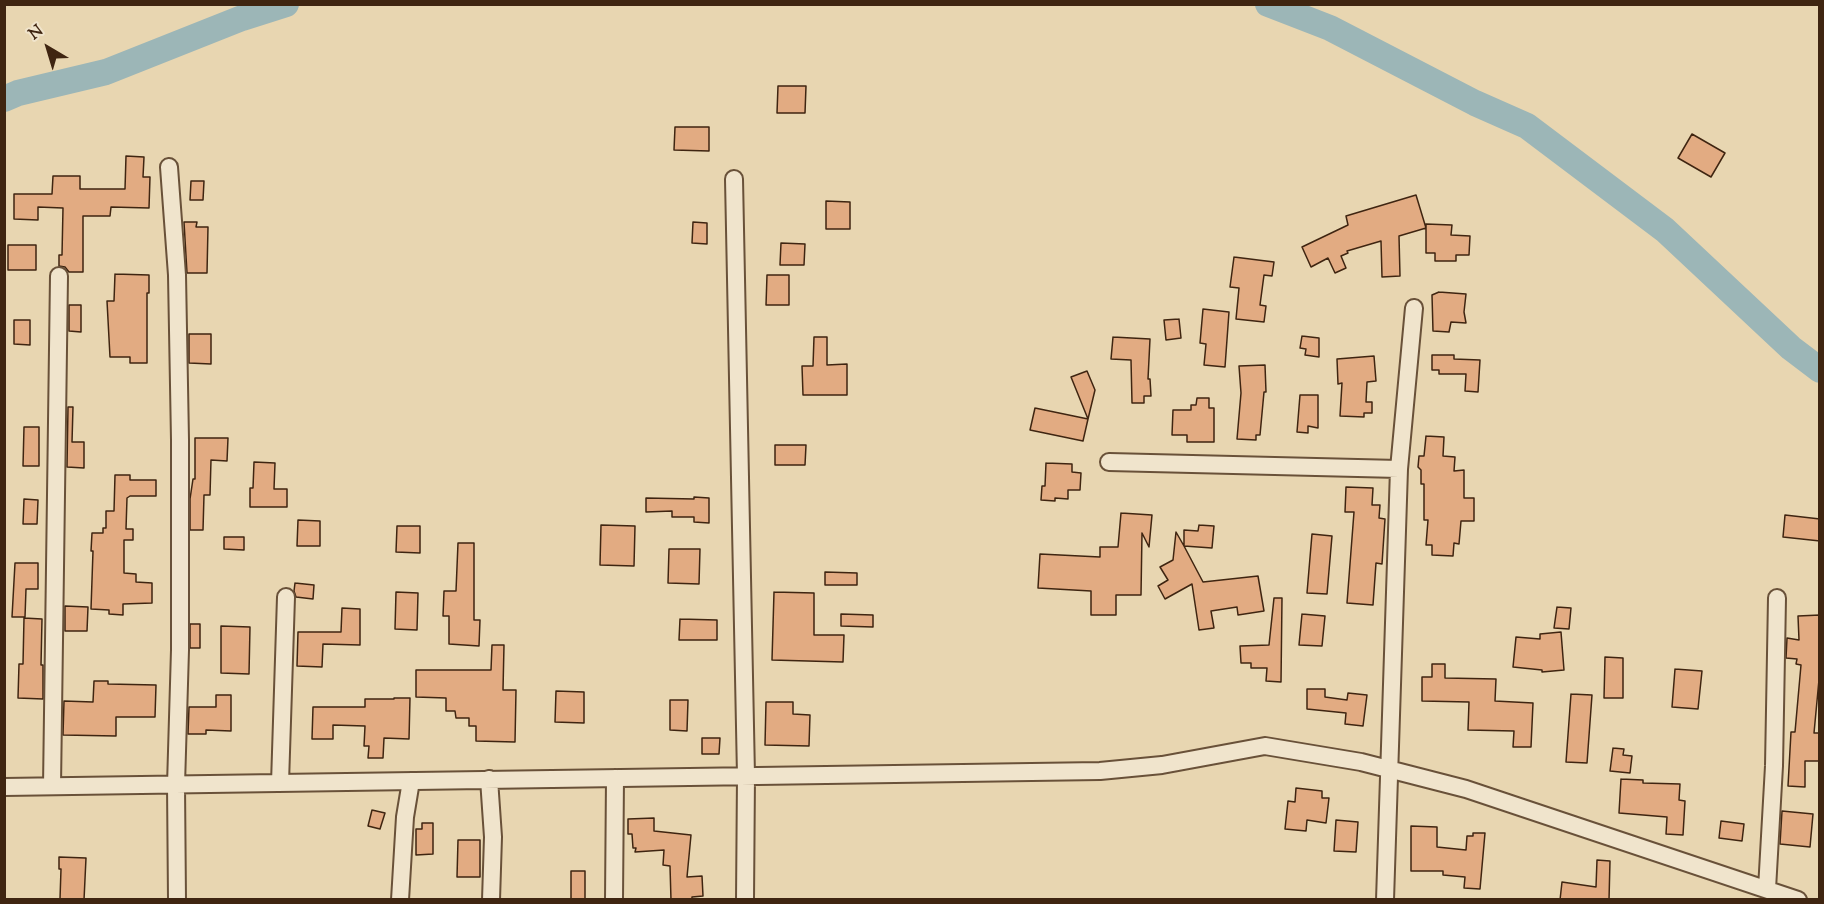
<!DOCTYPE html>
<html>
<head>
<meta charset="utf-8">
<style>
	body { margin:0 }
	#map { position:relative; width:1824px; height:904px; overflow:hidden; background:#e8d6b1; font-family:"Sorts Mill Goudy",serif }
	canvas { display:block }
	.frame { position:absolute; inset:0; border:6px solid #3f2511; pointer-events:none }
	.north { position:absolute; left:18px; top:18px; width:60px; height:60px; -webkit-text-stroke:4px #f0e4cc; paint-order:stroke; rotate:322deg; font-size:16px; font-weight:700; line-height:24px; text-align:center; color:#3f2511 }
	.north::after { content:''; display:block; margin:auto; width:21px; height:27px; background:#3f2511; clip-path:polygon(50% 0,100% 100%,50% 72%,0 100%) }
</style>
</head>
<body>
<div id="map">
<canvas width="1824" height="904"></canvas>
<div class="frame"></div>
<div class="north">N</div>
</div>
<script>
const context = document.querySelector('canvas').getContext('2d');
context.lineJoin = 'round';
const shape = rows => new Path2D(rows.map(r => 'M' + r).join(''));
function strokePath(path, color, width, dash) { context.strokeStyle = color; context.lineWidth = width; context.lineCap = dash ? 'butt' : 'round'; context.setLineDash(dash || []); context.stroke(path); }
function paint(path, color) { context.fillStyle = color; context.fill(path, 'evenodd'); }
strokePath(shape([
	[1268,4,1330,28,1475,103,1527,126,1665,230,1791,348,1820,370],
	[4,99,18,93,106,72,242,18,286,4]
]), '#9cb6b7', 26);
const building = shape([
	[778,86,806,86,805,113,777,113,778,86],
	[675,127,709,127,709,151,674,150,675,127],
	[1692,134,1725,153,1711,177,1678,158,1692,134],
	[126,156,144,157,143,177,150,177,149,208,111,207,110,216,83,216,83,272,69,272,65,267,59,266,59,255,62,255,63,208,38,207,38,220,14,219,14,194,52,194,53,176,80,176,80,189,125,189,126,156],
	[191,181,204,181,203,200,190,200,191,181],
	[1416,195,1426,228,1399,236,1400,276,1382,277,1381,241,1347,251,1348,253,1341,256,1346,268,1335,273,1328,258,1311,267,1302,247,1348,225,1346,216,1416,195],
	[826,201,850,202,850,229,826,229,826,201],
	[184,222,197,222,196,227,208,227,207,273,187,273,184,222],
	[693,222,707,223,707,244,692,243,693,222],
	[1426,224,1452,225,1451,235,1470,236,1469,255,1456,255,1456,261,1435,261,1435,253,1426,253,1426,224],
	[781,243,805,244,804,265,780,265,781,243],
	[8,245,36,245,36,270,8,270,8,245],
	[1234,257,1274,262,1272,276,1264,275,1260,305,1266,306,1264,322,1236,319,1239,288,1230,287,1234,257],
	[115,274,149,275,149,293,147,293,147,363,130,363,130,357,110,357,107,301,114,301,115,274],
	[767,275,789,275,789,305,766,305,767,275],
	[1439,292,1466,294,1464,312,1466,323,1451,322,1449,332,1433,331,1432,295,1439,292],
	[69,305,81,305,81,332,69,331,69,305],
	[1203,309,1229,312,1225,367,1204,365,1206,344,1200,343,1203,309],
	[1179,319,1181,338,1166,340,1164,320,1179,319],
	[14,320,30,320,30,345,14,344,14,320],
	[189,334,211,334,211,364,189,363,189,334],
	[1302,336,1319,338,1319,357,1305,355,1306,349,1300,348,1302,336],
	[814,337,827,337,827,365,847,364,847,395,803,395,802,366,813,366,814,337],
	[1113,337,1150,339,1148,379,1150,379,1151,396,1144,396,1144,403,1132,403,1131,360,1111,359,1113,337],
	[1432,355,1454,355,1454,359,1480,360,1478,392,1465,391,1466,374,1439,374,1439,370,1432,370,1432,355],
	[1374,356,1376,381,1367,382,1366,402,1372,402,1372,413,1364,413,1364,417,1340,416,1342,383,1338,384,1337,359,1374,356],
	[1265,365,1266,392,1264,392,1260,435,1256,435,1256,440,1237,439,1241,393,1239,366,1265,365],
	[1087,371,1095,390,1088,419,1071,377,1087,371],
	[1300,395,1318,395,1318,428,1308,426,1308,433,1297,432,1300,395],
	[1197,398,1209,398,1209,408,1214,408,1214,442,1187,442,1187,435,1172,435,1173,410,1191,410,1191,405,1196,405,1197,398],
	[68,407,73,407,72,442,84,442,84,468,67,467,68,407],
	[1035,408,1088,419,1083,441,1030,430,1035,408],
	[24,427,39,427,39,466,23,466,24,427],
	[1426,436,1444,437,1443,456,1455,457,1454,471,1464,470,1464,498,1474,498,1474,521,1461,521,1459,544,1454,543,1453,556,1432,555,1432,545,1426,545,1428,520,1424,520,1424,484,1421,484,1421,470,1418,467,1419,456,1424,456,1426,436],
	[195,438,228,438,227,461,211,460,210,495,204,495,203,530,190,530,190,499,193,479,195,479,195,438],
	[775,445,806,445,805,465,775,465,775,445],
	[254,462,275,463,274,489,287,489,287,507,250,507,250,488,253,488,254,462],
	[1046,463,1072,464,1072,472,1081,473,1080,490,1068,490,1068,499,1055,498,1055,501,1041,500,1042,486,1045,486,1046,463],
	[115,475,130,475,130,480,156,480,156,496,130,496,127,498,126,529,133,529,133,540,124,540,124,573,136,574,136,582,152,583,152,603,123,604,123,615,109,614,109,610,91,609,93,551,91,551,92,533,103,533,103,528,106,528,106,511,114,511,115,475],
	[1346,487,1373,488,1372,505,1380,505,1379,518,1385,519,1382,564,1376,563,1373,605,1347,603,1354,512,1345,512,1346,487],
	[694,497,709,498,709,523,694,522,694,517,672,517,672,511,646,512,646,498,694,499,694,497],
	[24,499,38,500,37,524,23,524,24,499],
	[1121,513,1152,515,1149,547,1142,533,1141,595,1116,595,1116,615,1091,615,1091,591,1038,588,1040,554,1100,557,1100,547,1118,547,1121,513],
	[1785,515,1820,519,1820,541,1783,537,1785,515],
	[298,520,320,521,320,546,297,546,298,520],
	[601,525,635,526,634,566,600,565,601,525],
	[1199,525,1214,526,1212,548,1184,546,1203,582,1258,576,1264,611,1238,615,1237,607,1211,611,1214,628,1199,630,1192,584,1165,599,1158,586,1168,580,1160,567,1173,560,1176,532,1184,546,1184,530,1198,531,1199,525],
	[397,526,420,526,420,553,396,552,397,526],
	[1312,534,1332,536,1327,594,1307,593,1312,534],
	[224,537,244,537,244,550,224,549,224,537],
	[458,543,474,543,474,620,480,620,479,646,449,644,449,616,443,616,444,591,456,591,458,543],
	[669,549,700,549,699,584,668,583,669,549],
	[15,563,38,563,38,589,26,589,25,617,12,617,15,563],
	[825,572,857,573,857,585,825,585,825,572],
	[295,583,314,585,313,599,296,597,294,591,295,583],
	[396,592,418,593,417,630,395,629,396,592],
	[774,592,814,593,814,635,844,635,843,662,772,660,774,592],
	[1274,598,1282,598,1281,682,1266,681,1267,668,1251,668,1251,663,1241,663,1240,646,1269,645,1274,598],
	[65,606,88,607,87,631,65,631,65,606],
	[1557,607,1571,608,1569,629,1554,628,1557,607],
	[342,608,360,609,360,645,323,644,322,667,297,666,298,632,341,632,342,608],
	[841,614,873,615,873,627,841,626,841,614],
	[1302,614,1325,616,1322,646,1299,645,1302,614],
	[1820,615,1820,669,1814,733,1820,733,1820,761,1805,761,1805,787,1788,786,1791,732,1795,732,1801,665,1796,664,1797,659,1786,658,1787,638,1799,640,1798,616,1820,615],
	[24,618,42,619,41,665,43,665,43,699,18,698,19,664,23,664,24,618],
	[680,619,717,620,717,640,679,640,680,619],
	[190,624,200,624,200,648,190,648,190,624],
	[221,626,250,627,249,674,221,673,221,626],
	[1561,632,1564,670,1542,672,1542,670,1513,667,1516,637,1540,639,1540,634,1561,632],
	[492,645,504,645,503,690,516,690,515,742,476,741,476,726,469,726,469,718,456,718,455,711,446,711,446,698,416,697,416,670,491,670,492,645],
	[1605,657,1623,658,1623,698,1604,698,1605,657],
	[1432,664,1445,664,1445,678,1496,679,1495,701,1533,703,1531,747,1513,747,1514,731,1468,730,1469,702,1422,701,1422,677,1432,677,1432,664],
	[1675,669,1702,671,1698,709,1672,707,1675,669],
	[94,681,108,681,108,684,156,685,155,717,116,717,116,736,63,735,64,701,93,702,94,681],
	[1307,689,1325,689,1325,697,1347,700,1348,693,1367,695,1363,726,1345,724,1346,713,1307,709,1307,689],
	[556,691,584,692,584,723,555,722,556,691],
	[1571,694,1592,695,1587,763,1566,762,1571,694],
	[216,695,231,695,231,731,206,730,206,734,188,734,189,707,216,707,216,695],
	[394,698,410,698,409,739,384,738,383,758,368,758,369,746,364,746,365,726,333,725,333,739,312,739,313,707,365,707,365,699,394,699,394,698],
	[670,700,688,700,687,731,670,730,670,700],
	[766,702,793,702,793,714,810,715,809,746,765,745,766,702],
	[702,738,720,738,719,754,702,754,702,738],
	[1613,748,1624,749,1623,755,1632,756,1630,773,1610,771,1613,748],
	[1621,779,1643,780,1643,783,1680,784,1679,800,1685,801,1683,835,1666,834,1667,817,1619,813,1621,779],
	[1296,788,1322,791,1322,798,1329,798,1326,823,1307,820,1306,831,1285,829,1288,801,1295,802,1296,788],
	[372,810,385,813,380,829,368,826,372,810],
	[1782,811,1813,814,1810,847,1780,844,1782,811],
	[654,818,654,831,691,835,687,877,702,876,703,896,692,897,692,900,671,900,670,866,663,865,664,850,635,852,636,848,633,848,632,834,628,834,628,819,654,818],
	[1336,820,1358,822,1356,852,1334,851,1336,820],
	[1721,821,1744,824,1742,841,1719,838,1721,821],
	[422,823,433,823,433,854,416,855,416,829,422,829,422,823],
	[1411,826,1437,827,1437,847,1466,850,1467,836,1473,836,1473,833,1485,833,1480,889,1464,888,1465,877,1443,875,1443,871,1411,871,1411,826],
	[458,840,480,840,480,877,457,877,458,840],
	[59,857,86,858,84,900,60,899,61,869,59,869,59,857],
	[1597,860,1610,861,1609,900,1560,900,1562,882,1596,887,1597,860],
	[571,871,585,871,585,900,571,900,571,871]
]);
paint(building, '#e2ab82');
strokePath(building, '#3f2511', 1.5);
const minor = shape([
	[169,167,177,275,180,440,180,650,176,785,177,900],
	[734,179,746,776,745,900],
	[1109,462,1399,469],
	[489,779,493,837,491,900],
	[280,783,286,597],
	[52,786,59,276],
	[4,787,1100,771,1162,765,1265,746,1361,762,1466,789,1798,900],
	[1767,889,1774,766,1777,598],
	[400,900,405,817,411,781],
	[614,900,615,778],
	[1385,900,1399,469,1414,308]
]);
strokePath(minor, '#695139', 20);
strokePath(minor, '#f0e4cc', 16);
</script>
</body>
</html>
